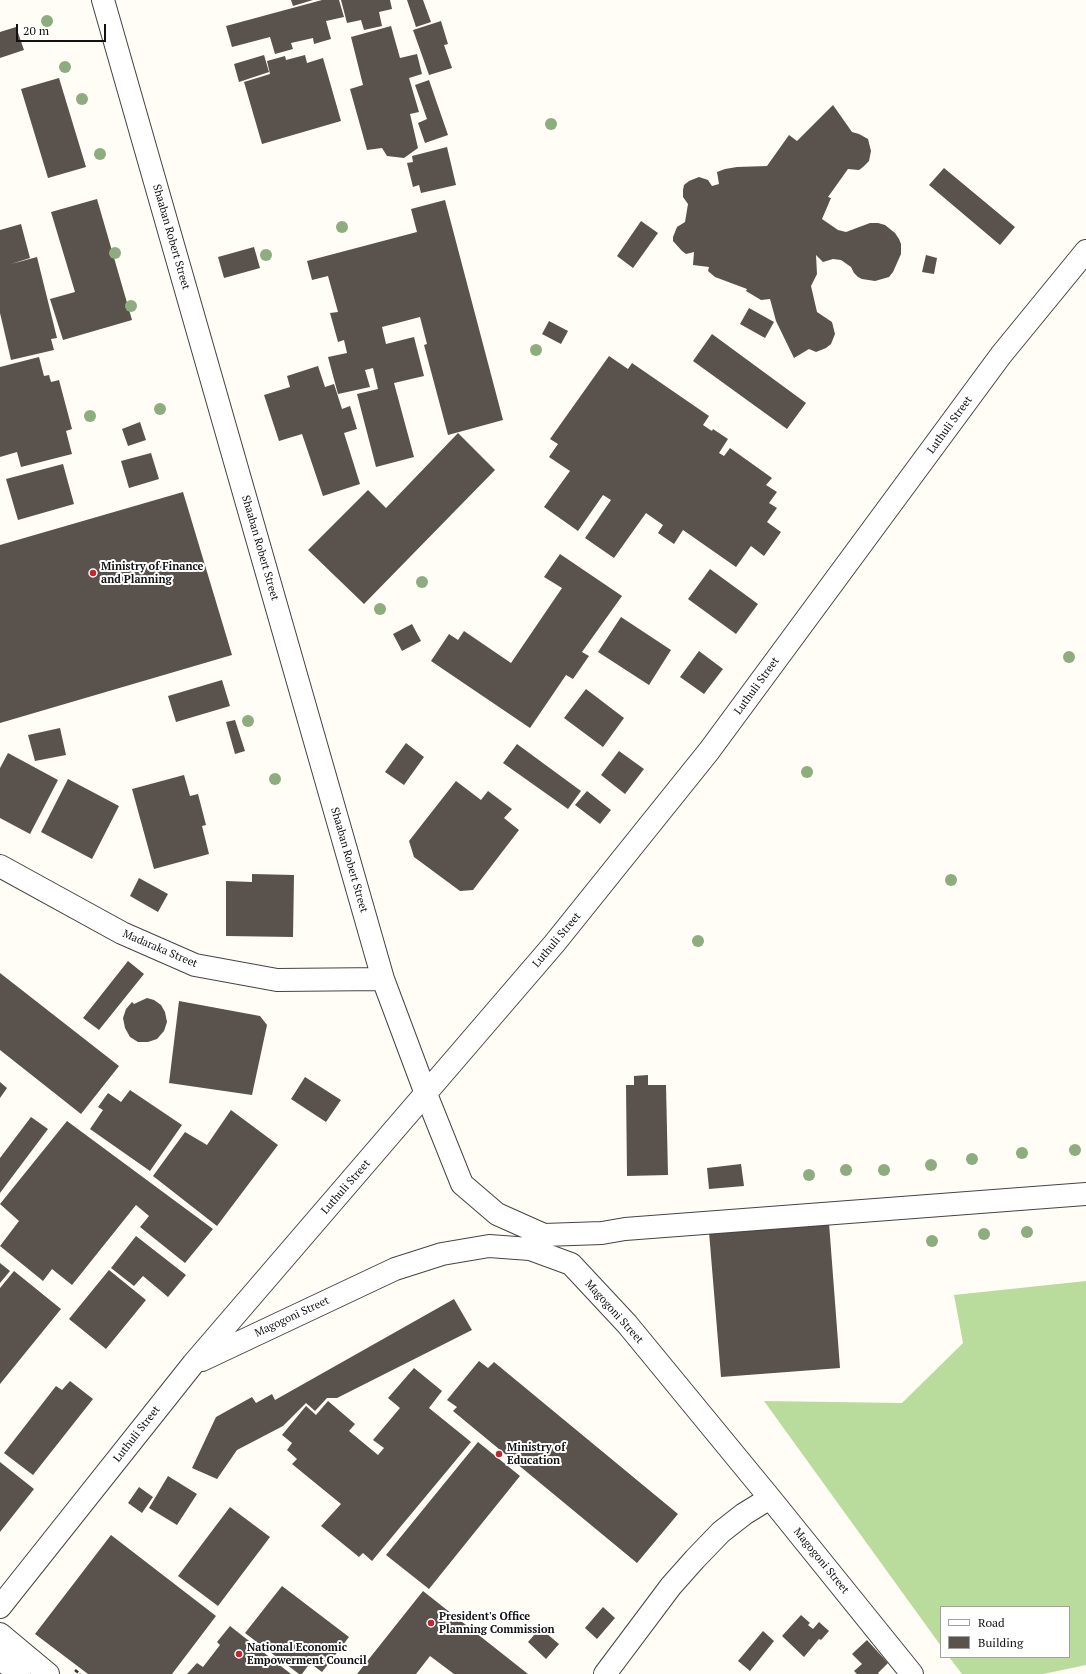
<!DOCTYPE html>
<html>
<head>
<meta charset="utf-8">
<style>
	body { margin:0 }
	#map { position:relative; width:1086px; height:1674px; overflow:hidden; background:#fffdf5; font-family:"PT Serif",serif }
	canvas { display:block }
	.legend { position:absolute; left:940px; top:1606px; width:130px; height:52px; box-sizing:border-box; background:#fff; border:1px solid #a0a0a0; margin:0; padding:5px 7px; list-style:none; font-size:12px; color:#111 }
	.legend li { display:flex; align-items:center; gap:8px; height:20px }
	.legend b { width:20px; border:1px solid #a0a0a0 }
	.scale { position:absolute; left:16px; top:24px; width:90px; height:18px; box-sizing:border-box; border:2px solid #111; border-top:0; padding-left:5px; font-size:12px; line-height:14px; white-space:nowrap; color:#111; -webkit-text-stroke:3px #fff; paint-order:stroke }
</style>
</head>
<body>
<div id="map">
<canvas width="1086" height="1674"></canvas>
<ul class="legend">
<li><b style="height:5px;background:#fff"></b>Road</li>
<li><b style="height:11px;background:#5a524d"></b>Building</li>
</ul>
<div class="scale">20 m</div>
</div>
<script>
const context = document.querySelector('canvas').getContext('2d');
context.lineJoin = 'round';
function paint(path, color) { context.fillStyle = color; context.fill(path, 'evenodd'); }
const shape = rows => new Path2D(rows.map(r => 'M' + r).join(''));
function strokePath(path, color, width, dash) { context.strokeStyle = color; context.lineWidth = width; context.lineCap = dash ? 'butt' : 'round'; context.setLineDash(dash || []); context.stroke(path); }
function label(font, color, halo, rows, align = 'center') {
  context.font = font + ' "PT Serif",serif'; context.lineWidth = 4; context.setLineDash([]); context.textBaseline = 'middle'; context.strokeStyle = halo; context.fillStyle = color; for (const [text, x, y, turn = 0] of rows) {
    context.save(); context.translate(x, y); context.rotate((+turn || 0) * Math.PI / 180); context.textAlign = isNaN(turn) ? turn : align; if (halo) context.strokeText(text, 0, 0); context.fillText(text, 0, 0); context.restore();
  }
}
paint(shape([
	[1086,1281,1086,1665,1043,1674,962,1674,949,1657,1069,1657,1069,1607,941,1607,941,1646,764,1401,902,1403,963,1343,954,1295]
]), '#b9dc9c');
paint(shape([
	[291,0,313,0,293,6],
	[322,0,339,0,344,17,326,21,331,39,314,44,313,38,291,43,293,49,275,54,270,37,232,47,226,26],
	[341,0,390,0,392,9,379,12,382,26,364,30,361,20,347,23],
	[407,0,423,0,431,22,416,27],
	[441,21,448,44,444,45,452,68,429,75,413,30],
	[391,26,400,58,417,54,422,74,409,78,419,112,410,114,418,148,404,158,387,156,382,148,367,150,350,89,363,85,351,37],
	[16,27,24,50,0,58,0,32],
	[264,55,269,72,239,82,234,64],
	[305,55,307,63,323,58,341,121,262,144,244,82,270,74,267,61,285,56,286,60],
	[59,78,86,167,48,178,21,89],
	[429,80,448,135,425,143,418,123,427,119,415,85],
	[833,105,852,132,859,134,868,139,871,151,869,161,863,167,859,170,848,169,828,197,831,198,822,219,838,230,846,232,870,223,878,223,885,225,895,233,899,239,901,244,901,254,893,272,889,277,875,281,862,279,858,277,854,273,851,267,841,260,833,259,823,262,816,255,817,274,811,286,817,312,832,322,835,334,831,344,826,348,816,352,809,349,794,358,776,321,770,299,761,300,746,291,747,289,715,277,708,271,709,267,693,265,694,252,686,254,682,251,673,241,673,237,677,227,685,222,688,204,683,197,683,190,684,185,689,181,699,177,708,180,712,186,719,184,717,172,725,169,737,167,767,166,789,135,797,141],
	[447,147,456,185,421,193,419,185,413,187,407,163,413,162,412,156],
	[944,168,1015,227,1000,245,929,185],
	[97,199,132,320,63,340,50,299,75,292,51,212],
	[445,200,503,420,448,435,424,345,427,344,420,317,382,327,386,344,414,337,424,376,394,383,414,457,376,467,357,394,378,389,373,368,365,370,370,387,338,394,328,357,347,353,344,340,338,342,330,313,338,312,328,276,312,280,307,261,417,232,411,209],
	[641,221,658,233,633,268,617,256],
	[21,224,30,258,11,264,37,257,57,338,51,339,54,350,11,360,0,313,0,230],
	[254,247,260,268,224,278,218,257],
	[926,255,937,258,934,274,922,272],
	[749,308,774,322,765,338,740,324],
	[549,321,568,331,561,344,542,334],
	[712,334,806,403,787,429,693,361],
	[609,356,628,369,632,363,709,416,703,425,712,431,713,429,728,439,719,453,724,456,730,448,772,478,766,485,777,492,769,503,777,508,767,522,781,532,764,556,751,546,736,567,683,530,674,544,658,533,663,525,646,513,614,558,585,538,611,500,603,495,578,531,544,507,570,471,549,457,558,444,550,439],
	[39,357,44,376,49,375,51,382,59,380,72,429,66,431,72,454,21,467,17,452,0,457,0,367],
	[318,366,325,387,334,384,342,409,350,406,357,429,344,433,360,484,323,496,302,434,279,441,264,395,290,387,287,376],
	[140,422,146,440,128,446,122,429],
	[458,433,495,470,364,604,308,550,368,490,386,508],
	[151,453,159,479,129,488,121,461],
	[63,464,74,504,18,520,6,479],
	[183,492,232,655,0,723,0,545],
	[560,554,622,596,582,652,589,656,573,679,566,675,530,728,431,661,449,634,458,640,464,631,511,663,562,588,544,577],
	[710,569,758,604,736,634,688,599],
	[621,617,671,650,649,685,598,652],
	[412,624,421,641,402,651,393,634],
	[699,651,723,669,704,694,680,677],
	[222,680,230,706,176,722,168,696],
	[586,689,624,718,603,747,564,718],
	[235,720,245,751,235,754,226,722],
	[60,728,66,755,35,761,28,735],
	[406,743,424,757,404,785,385,772],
	[517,744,581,791,568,809,503,763],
	[619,751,644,769,625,794,601,775],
	[8,753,58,780,30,834,0,818,0,768],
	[184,775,190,796,198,794,206,825,202,826,209,854,154,869,132,789],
	[68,779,119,806,92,859,41,832],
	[456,781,481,800,488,791,512,809,504,818,519,830,473,890,460,891,414,857,409,841],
	[587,791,611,810,600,824,575,805],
	[252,874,294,875,293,937,226,936,226,881,252,882],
	[139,878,168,894,158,912,130,896],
	[128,961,144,974,99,1030,83,1018],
	[0,973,119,1066,81,1114,0,1050],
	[147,998,154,1000,161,1005,165,1012,167,1022,164,1031,157,1039,148,1042,138,1042,130,1037,125,1028,123,1018,126,1009,132,1002,134,1004],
	[179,1001,260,1016,267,1025,252,1095,169,1083],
	[648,1075,648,1085,666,1085,668,1175,627,1176,626,1085,634,1085,634,1076],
	[305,1077,341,1100,326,1122,291,1099],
	[0,1082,7,1088,0,1098],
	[130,1090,182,1125,150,1171,90,1129,103,1110,98,1107,108,1093,121,1102],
	[231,1110,278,1145,217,1226,153,1176,185,1132,207,1145],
	[31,1117,48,1129,0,1193,0,1158],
	[67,1121,213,1229,185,1263,140,1227,149,1216,136,1205,72,1285,52,1269,43,1281,0,1246,19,1221,0,1204],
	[741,1164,744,1186,709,1189,707,1168],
	[829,1223,840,1368,721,1377,709,1232],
	[136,1236,186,1275,168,1297,143,1276,134,1286,111,1268],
	[0,1263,10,1271,0,1283],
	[109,1270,146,1300,106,1349,69,1319],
	[14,1271,61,1309,0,1384,0,1288],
	[454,1299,472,1330,337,1398,327,1398,315,1411,306,1403,283,1426,237,1450,217,1479,192,1468,216,1417,252,1397,256,1403,272,1394,275,1400],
	[479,1361,488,1368,494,1362,678,1514,637,1563,453,1411,457,1407,447,1400],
	[414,1368,442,1391,429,1408,471,1442,372,1561,363,1553,359,1557,321,1526,341,1504,292,1464,297,1459,287,1450,292,1443,282,1435,306,1406,316,1415,328,1401,355,1424,349,1431,378,1455,384,1448,373,1440,400,1408,388,1398],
	[70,1381,93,1399,33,1475,4,1453,56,1386,62,1390],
	[478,1442,520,1476,429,1589,386,1555],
	[0,1462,34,1489,0,1532],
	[168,1476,197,1494,177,1525,149,1508],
	[139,1487,153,1497,142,1513,128,1503],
	[230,1507,270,1537,218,1606,178,1576],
	[111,1535,216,1616,172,1674,88,1674,35,1634],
	[282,1586,349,1637,322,1672,310,1663,302,1674,299,1674,245,1633],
	[423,1591,528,1674,454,1674,430,1656,416,1674,357,1674],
	[603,1607,615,1618,597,1639,585,1628],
	[801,1615,810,1623,808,1625,813,1629,819,1622,829,1631,821,1640,819,1639,804,1657,782,1636],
	[230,1626,291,1674,187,1674,197,1663,203,1667,220,1645,217,1642],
	[540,1628,559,1644,546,1659,528,1642],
	[763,1631,774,1641,750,1671,738,1661],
	[867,1640,888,1663,878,1673,879,1674,857,1674,854,1671,862,1664,852,1654]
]), '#5a524d');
const minor = shape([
	[103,0,383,979,426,1094,462,1184,497,1214,544,1235,602,1233,625,1229,1086,1194],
	[0,866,122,933,195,965,277,980,383,979],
	[202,1360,395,1269,442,1254,489,1246,530,1249,571,1264,627,1324,770,1498,912,1674],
	[0,1607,193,1364,554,944,709,751,1001,355,1086,251],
	[0,1634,48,1674],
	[0,1658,19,1674],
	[605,1674,671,1586,695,1559,721,1532,744,1514,770,1498]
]);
strokePath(minor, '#444', 24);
strokePath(shape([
	[75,1670,80,1674]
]), '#333', 2.5, [4, 2]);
strokePath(minor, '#fff', 22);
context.fillStyle = '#8dad7f';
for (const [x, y] of [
	[47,21],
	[65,67],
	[82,99],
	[551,124],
	[100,154],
	[342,227],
	[115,253],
	[266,255],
	[131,306],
	[536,350],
	[160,409],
	[90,416],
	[422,582],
	[380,609],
	[1069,657],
	[248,721],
	[807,772],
	[275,779],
	[951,880],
	[698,941],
	[1075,1150],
	[1022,1153],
	[972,1159],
	[931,1165],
	[846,1170],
	[884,1170],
	[809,1175],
	[1027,1232],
	[984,1234],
	[932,1241]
]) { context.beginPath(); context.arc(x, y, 6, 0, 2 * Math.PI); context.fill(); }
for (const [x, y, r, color] of [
	[93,573,4,"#c4262e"],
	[499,1454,4,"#c4262e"],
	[431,1623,4,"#c4262e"],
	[239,1654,4,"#c4262e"]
]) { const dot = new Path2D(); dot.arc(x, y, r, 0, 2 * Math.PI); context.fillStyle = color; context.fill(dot); strokePath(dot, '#fff', 1.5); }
label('11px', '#111', '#fff', [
	["Shaaban Robert Street",171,237,74],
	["Luthuli Street",950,425,-54],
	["Shaaban Robert Street",260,548,74],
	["Luthuli Street",757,686,-54],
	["Shaaban Robert Street",349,860,74],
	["Luthuli Street",557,940,-50],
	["Madaraka Street",160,949,23],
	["Luthuli Street",346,1187,-49],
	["Magogoni Street",614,1312,48],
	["Magogoni Street",292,1317,-25],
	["Luthuli Street",137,1434,-52],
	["Magogoni Street",821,1561,51]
]);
label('bold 11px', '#111', '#fff', [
	["Ministry of Finance",101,567],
	["and Planning",101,580],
	["Ministry of",507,1448],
	["Education",507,1461],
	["President's Office",439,1617],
	["Planning Commission",439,1630],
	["National Economic",247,1648],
	["Empowerment Council",247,1661]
], 'left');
</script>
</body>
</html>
